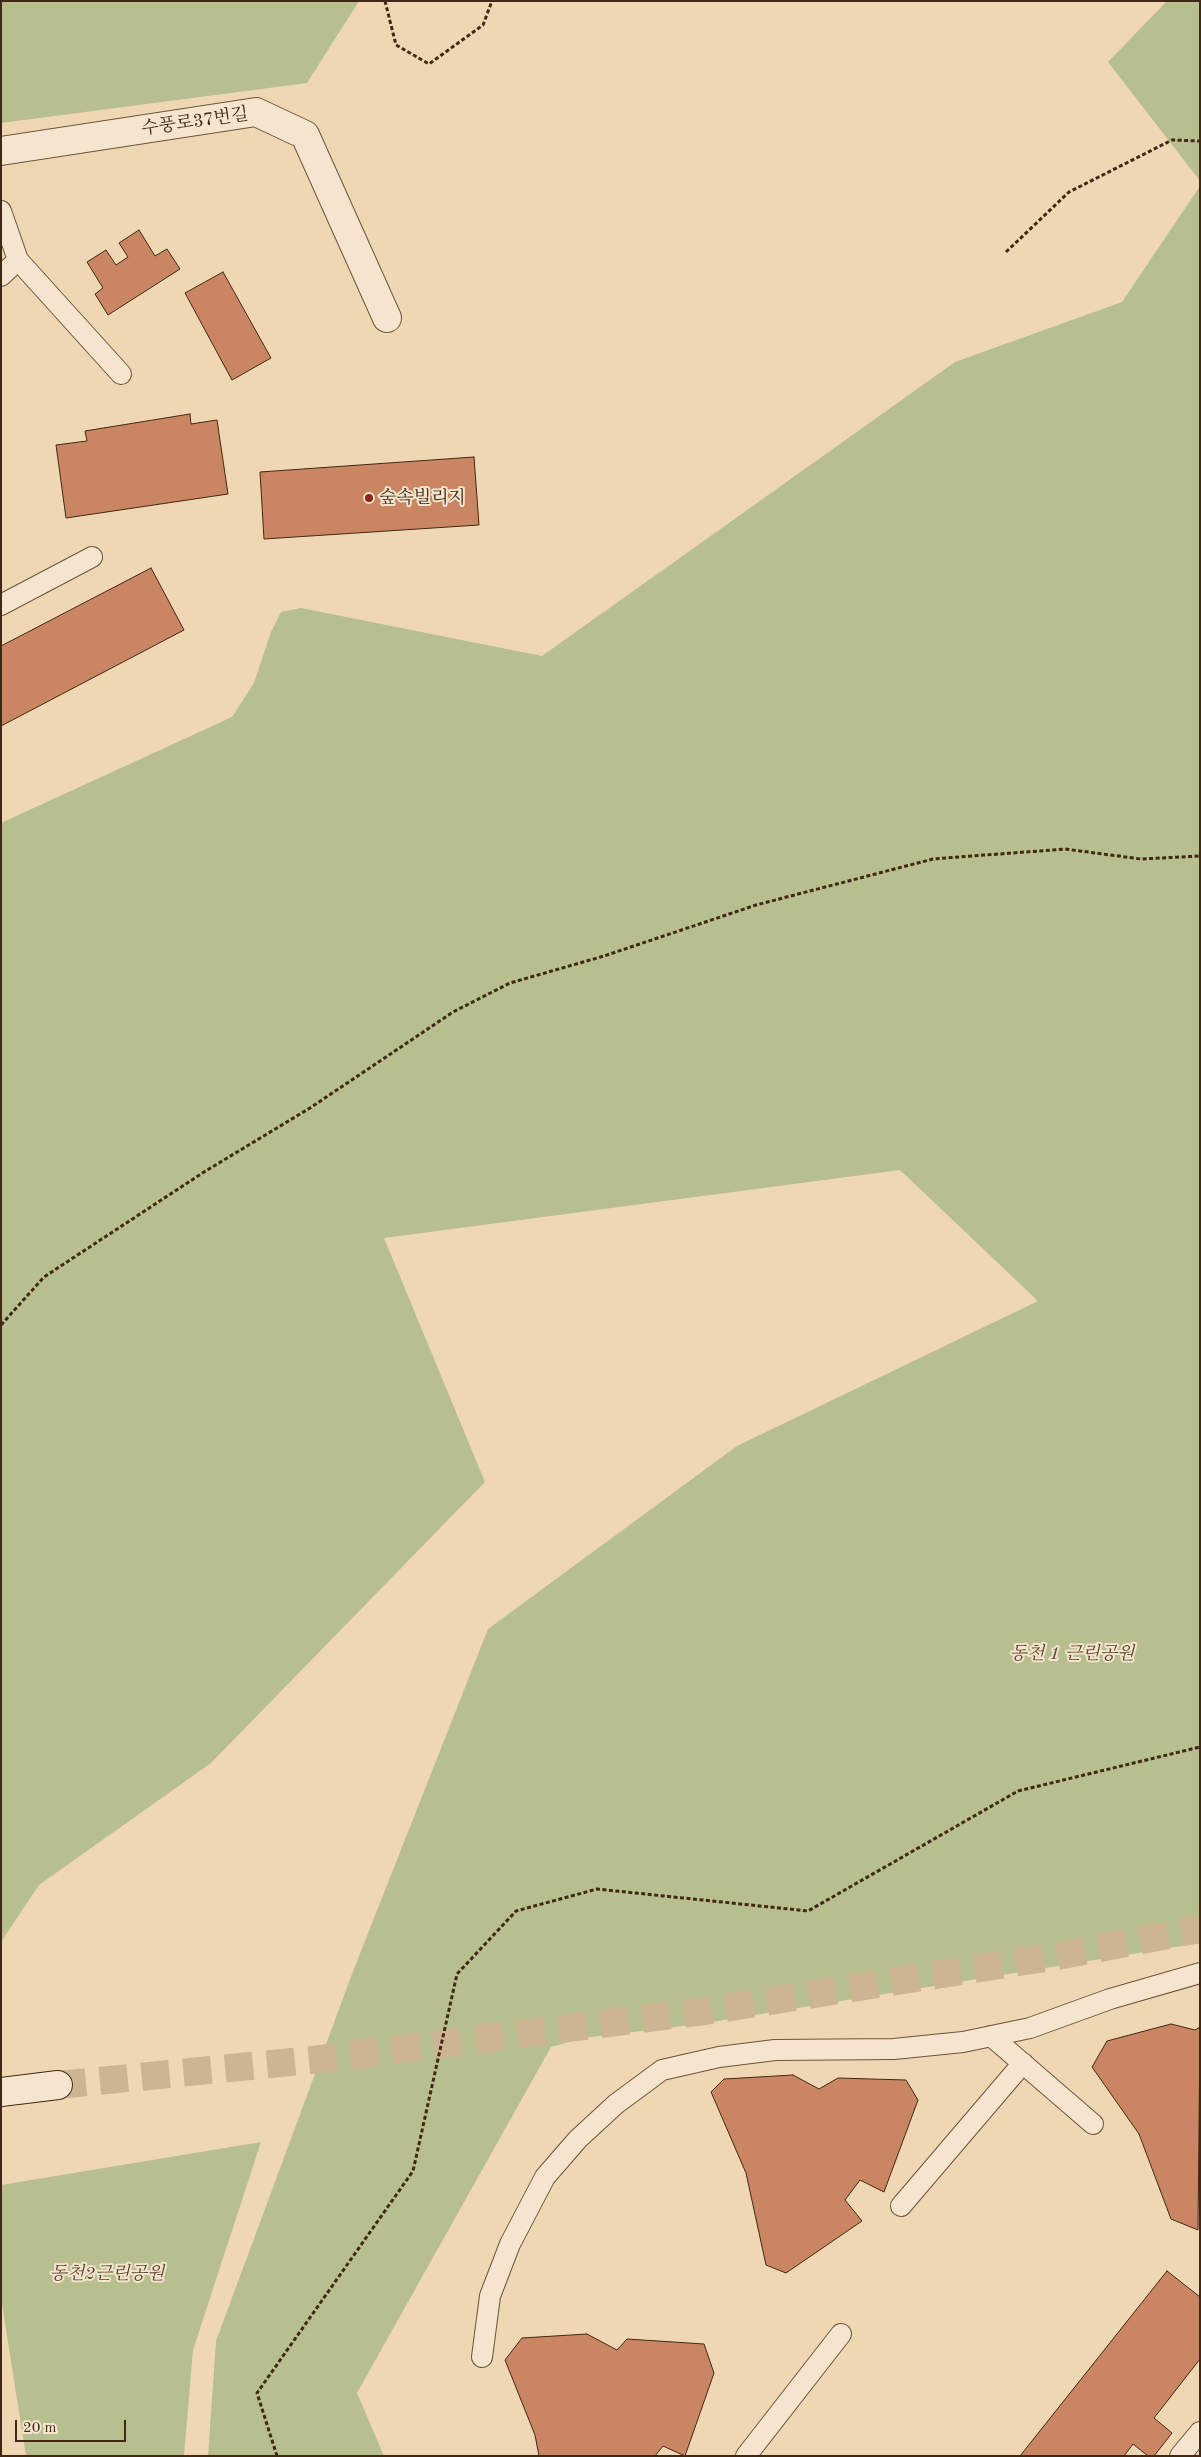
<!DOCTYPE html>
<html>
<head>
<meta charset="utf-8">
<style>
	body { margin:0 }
	#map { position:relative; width:1201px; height:2457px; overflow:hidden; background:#f0d7b3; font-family:"Old Standard TT",serif }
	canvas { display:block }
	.frame { position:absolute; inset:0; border:2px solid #402815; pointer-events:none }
	.scale { position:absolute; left:15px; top:2420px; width:111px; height:22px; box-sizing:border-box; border:2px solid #402815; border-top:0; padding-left:6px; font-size:15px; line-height:18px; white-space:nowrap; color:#402815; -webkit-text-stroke:4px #f5e5ce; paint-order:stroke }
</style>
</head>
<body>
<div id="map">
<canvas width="1201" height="2457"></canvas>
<div class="frame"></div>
<div class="scale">20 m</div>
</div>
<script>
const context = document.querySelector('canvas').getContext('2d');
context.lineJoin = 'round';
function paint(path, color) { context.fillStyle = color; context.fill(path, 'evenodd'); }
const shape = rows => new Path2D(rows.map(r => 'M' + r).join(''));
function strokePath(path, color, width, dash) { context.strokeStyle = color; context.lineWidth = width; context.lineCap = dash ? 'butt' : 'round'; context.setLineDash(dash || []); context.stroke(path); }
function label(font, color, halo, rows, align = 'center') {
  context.font = font + ' "Old Standard TT","Noto Serif KR",serif'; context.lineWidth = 4; context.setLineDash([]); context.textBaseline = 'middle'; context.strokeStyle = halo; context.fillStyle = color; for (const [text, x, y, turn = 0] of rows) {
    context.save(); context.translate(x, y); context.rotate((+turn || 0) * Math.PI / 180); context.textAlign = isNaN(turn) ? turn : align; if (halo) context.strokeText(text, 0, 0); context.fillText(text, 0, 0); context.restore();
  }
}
paint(shape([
	[1,1,359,1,307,83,1,123],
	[1167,1,1200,1,1200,181,1108,62],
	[1200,186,1200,1943,699,2024,583,2038,551,2047,357,2393,384,2456,208,2456,216,2341,352,1974,488,1629,737,1446,1038,1301,900,1170,384,1238,485,1482,211,1763,39,1885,1,1942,1,823,232,717,254,683,271,632,281,612,301,608,542,656,955,362,1122,302],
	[261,2142,193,2350,184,2456,26,2456,1,2298,1,2185]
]), '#b7bf8e');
const building = shape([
	[139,230,155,256,167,249,180,269,108,315,95,294,103,288,87,262,106,250,116,265,128,257,119,243,139,230],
	[223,272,271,358,232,380,185,293,223,272],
	[190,414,191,424,217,420,228,494,66,518,56,445,87,441,85,431,190,414],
	[474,457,479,525,264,539,260,472,474,457],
	[151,568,184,630,1,726,1,646,151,568],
	[1171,2024,1195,2030,1200,2027,1198,2230,1171,2219,1139,2134,1092,2067,1107,2041,1171,2024],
	[793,2075,819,2089,838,2078,906,2080,918,2100,884,2192,860,2180,845,2200,862,2221,786,2273,766,2265,746,2173,711,2092,724,2079,793,2075],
	[1167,2271,1200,2297,1200,2359,1154,2418,1172,2433,1154,2456,1148,2456,1133,2444,1124,2456,1020,2456,1167,2271],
	[587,2334,617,2350,627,2339,704,2344,714,2373,685,2456,663,2446,655,2456,539,2456,535,2435,505,2360,522,2338,587,2334]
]);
paint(building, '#ca8563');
strokePath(building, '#402815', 1);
strokePath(shape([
	[58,2085,312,2060,705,2011,1057,1956,1200,1929]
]), '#cdb493', 28, [28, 14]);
const lane = shape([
	[1,211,18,260,121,374],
	[1,276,18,260],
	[1,605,92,557],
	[991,2036,1093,2124],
	[901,2206,1023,2063],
	[482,2357,490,2296,510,2244,545,2177,578,2139,616,2104,662,2070,719,2057,775,2050,894,2049,963,2042,1030,2028,1110,1999,1200,1973],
	[746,2456,841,2334],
	[1180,2456,1200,2432]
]);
const street = shape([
	[1,151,256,112,305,135,387,318]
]);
const secondary = shape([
	[1,2092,58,2085]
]);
strokePath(lane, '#6c543c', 22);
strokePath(street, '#6c543c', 30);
strokePath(secondary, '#402815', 30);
strokePath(shape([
	[385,1,396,45,429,64,483,25,492,1],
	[1006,252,1069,192,1172,140,1200,141],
	[1,1325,44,1277,204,1172,310,1108,453,1012,510,983,604,956,756,905,933,859,1065,849,1141,859,1200,856],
	[277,2456,257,2393,413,2171,457,1974,516,1911,597,1889,808,1911,1018,1791,1200,1747]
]), '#402815', 3, [4, 2.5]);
strokePath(lane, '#f5e5ce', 20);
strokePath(street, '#f5e5ce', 28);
strokePath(secondary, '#f5e5ce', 28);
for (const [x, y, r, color] of [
	[369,498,5,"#8f2418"]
]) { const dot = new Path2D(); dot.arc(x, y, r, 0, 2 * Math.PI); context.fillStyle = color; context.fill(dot); strokePath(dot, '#f5e5ce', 2); }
label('18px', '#402815', '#f5e5ce', [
	["수풍로37번길",195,122,-8]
]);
label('18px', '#402815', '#f5e5ce', [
	["숲속빌리지",379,498]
], 'left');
label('italic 18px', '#58462d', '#f5e5ce', [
	["동천 1 근린공원",1072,1654],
	["동천2근린공원",107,2274]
]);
</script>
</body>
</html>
